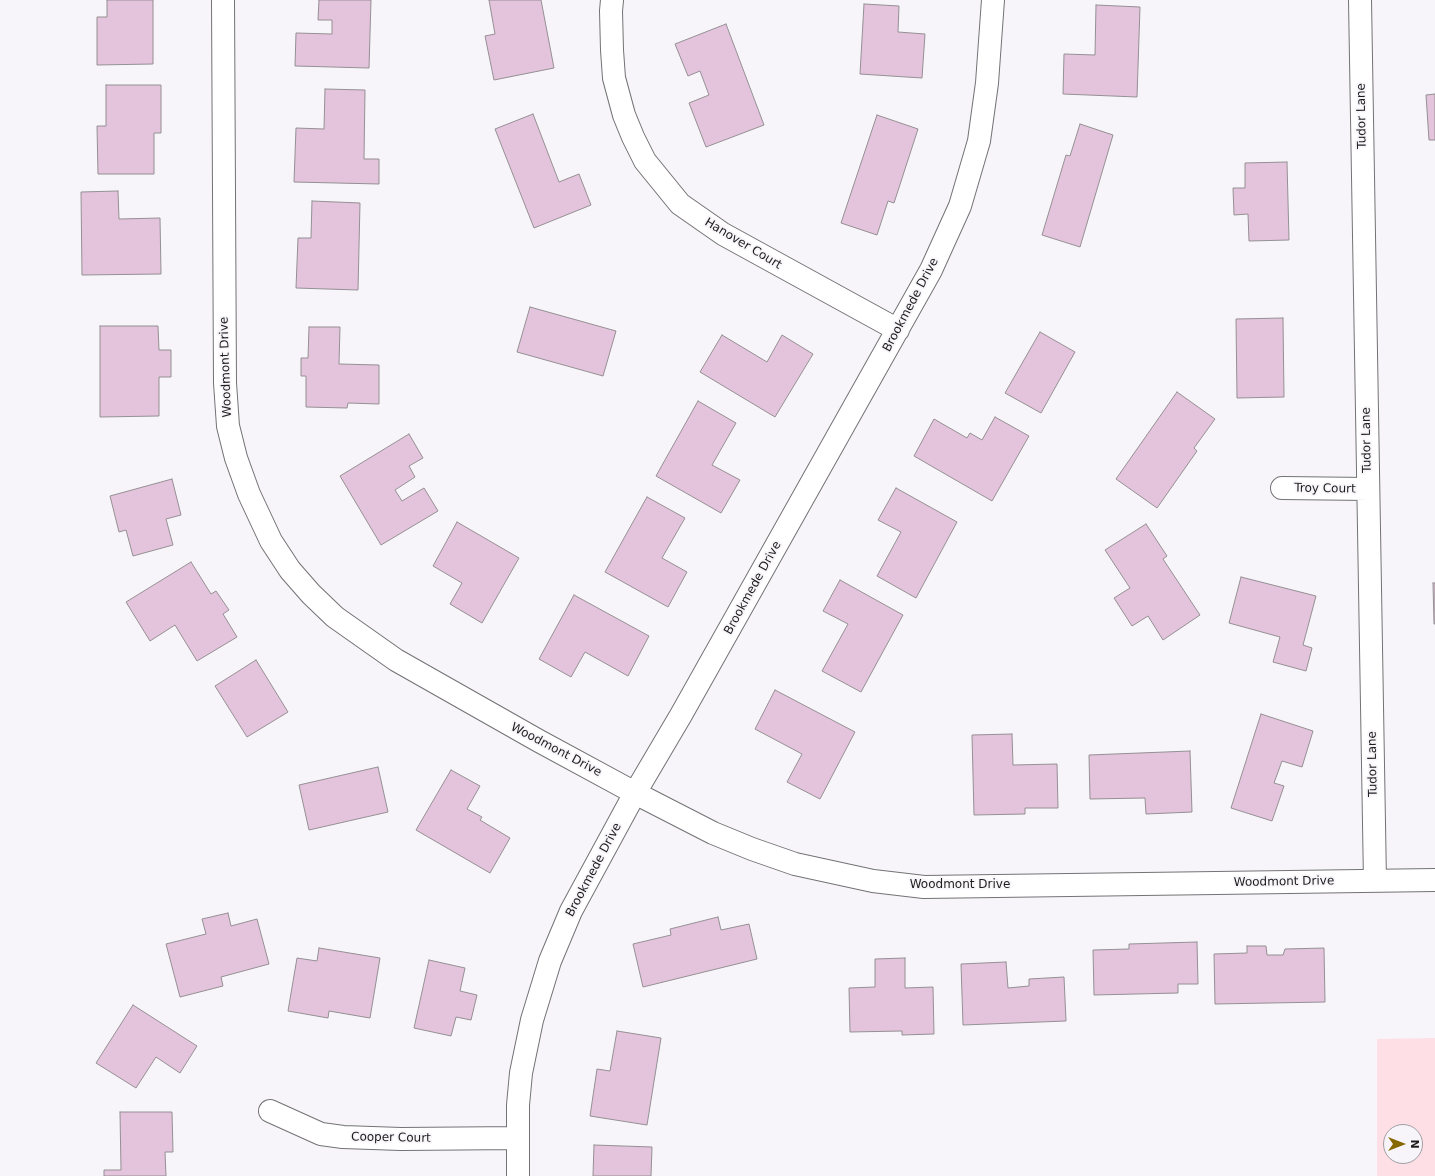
<!DOCTYPE html>
<html>
<head>
<meta charset="utf-8">
<style>
	body { margin:0 }
	#map { position:relative; width:1435px; height:1176px; overflow:hidden; background:#f7f5f9; font-family:"DejaVu Sans",sans-serif }
	canvas { display:block }
	.north { position:absolute; left:1383px; top:1124px; width:40px; height:40px; box-sizing:border-box; background:#f7f5f9; border:1px solid #a09ea1; border-radius:50%; rotate:90deg; font-size:11px; font-weight:700; line-height:16px; text-align:center; color:#1d1c1d }
	.north::after { content:''; display:block; margin:auto; width:14px; height:18px; background:#866700; clip-path:polygon(50% 0,100% 100%,50% 72%,0 100%) }
</style>
</head>
<body>
<div id="map">
<canvas width="1435" height="1176"></canvas>
<div class="north">N</div>
</div>
<script>
const context = document.querySelector('canvas').getContext('2d');
context.lineJoin = 'round';
function paint(path, color) { context.fillStyle = color; context.fill(path, 'evenodd'); }
const shape = rows => new Path2D(rows.map(r => 'M' + r).join(''));
function strokePath(path, color, width, dash) { context.strokeStyle = color; context.lineWidth = width; context.lineCap = dash ? 'butt' : 'round'; context.setLineDash(dash || []); context.stroke(path); }
function label(font, color, halo, rows, align = 'center') {
  context.font = font + ' "DejaVu Sans",sans-serif'; context.lineWidth = 3.5; context.setLineDash([]); context.textBaseline = 'middle'; context.strokeStyle = halo; context.fillStyle = color; for (const [text, x, y, turn = 0] of rows) {
    context.save(); context.translate(x, y); context.rotate((+turn || 0) * Math.PI / 180); context.textAlign = isNaN(turn) ? turn : align; if (halo) context.strokeText(text, 0, 0); context.fillText(text, 0, 0); context.restore();
  }
}
paint(shape([
	[1435,1038,1435,1176,1377,1176,1377,1039],
	[1391,1132,1415,1132,1415,1156,1391,1156]
]), '#fedfe6');
const building = shape([
	[107,0,153,0,153,64,97,65,97,17,107,17,107,0],
	[319,0,371,0,369,68,295,66,296,33,332,34,332,20,318,20,319,0],
	[489,0,541,0,554,68,494,80,485,36,495,34,489,0],
	[864,4,899,6,898,32,925,34,922,78,860,74,864,4],
	[1096,5,1140,7,1137,97,1063,94,1064,54,1095,55,1096,5],
	[726,24,764,125,706,147,689,103,709,95,700,71,688,76,675,44,726,24],
	[106,85,161,85,161,133,154,133,154,174,98,174,97,126,106,126,106,85],
	[325,89,365,90,364,159,379,159,379,184,294,182,296,128,324,129,325,89],
	[1435,94,1435,140,1429,140,1426,95,1435,94],
	[533,114,559,182,579,174,591,205,534,228,495,129,533,114],
	[877,115,918,129,894,203,888,201,877,235,841,223,877,115],
	[1080,124,1113,135,1080,247,1042,235,1066,155,1070,156,1080,124],
	[1287,162,1289,240,1249,241,1248,214,1234,215,1233,188,1245,188,1245,163,1287,162],
	[118,191,119,219,160,218,161,274,82,275,81,192,118,191],
	[312,201,360,203,358,290,296,288,298,238,311,238,312,201],
	[530,307,616,331,603,376,517,352,530,307],
	[1283,318,1284,397,1237,398,1236,319,1283,318],
	[100,326,158,326,159,350,171,350,171,377,159,377,159,416,100,417,100,326],
	[309,327,340,327,339,364,379,365,379,404,348,403,347,408,306,407,306,376,301,376,301,358,308,358,309,327],
	[1040,332,1075,352,1041,413,1005,393,1040,332],
	[722,335,767,362,782,335,813,354,775,417,700,372,722,335],
	[1177,392,1215,419,1194,448,1197,451,1157,508,1116,479,1177,392],
	[698,401,736,423,712,465,740,480,721,513,656,476,698,401],
	[995,417,1029,436,992,501,914,456,934,419,967,438,970,433,982,440,995,417],
	[409,434,423,458,409,466,415,477,395,490,402,501,424,488,438,511,381,545,340,476,409,434],
	[172,479,181,515,166,519,173,545,133,556,126,530,119,532,110,496,172,479],
	[896,488,957,522,916,598,877,576,901,532,878,520,896,488],
	[647,497,685,518,662,558,687,572,668,607,605,572,647,497],
	[457,522,519,558,482,623,450,604,462,583,433,566,457,522],
	[1146,524,1167,556,1163,559,1200,615,1163,640,1148,616,1132,626,1114,598,1130,588,1105,550,1146,524],
	[191,562,211,594,216,591,229,610,223,614,237,637,197,661,175,625,150,641,126,602,191,562],
	[1241,577,1316,596,1303,645,1312,648,1306,671,1273,662,1280,637,1229,623,1241,577],
	[840,580,903,615,861,692,822,671,848,624,823,611,840,580],
	[1433,583,1435,583,1435,624,1434,624,1433,583],
	[574,595,649,636,628,676,585,652,571,677,539,659,574,595],
	[256,660,288,712,247,737,215,686,256,660],
	[775,690,855,732,820,799,787,782,802,754,755,729,775,690],
	[1261,714,1313,731,1302,767,1282,761,1274,783,1284,786,1272,821,1231,808,1261,714],
	[1012,734,1013,765,1057,764,1058,808,1025,808,1025,814,974,815,972,735,1012,734],
	[1190,751,1192,812,1146,814,1145,798,1090,799,1089,755,1190,751],
	[378,767,388,812,309,830,299,785,378,767],
	[451,770,480,786,467,809,482,817,480,820,510,838,490,873,416,830,451,770],
	[228,913,231,926,257,919,269,964,221,977,223,986,180,997,166,944,206,934,202,919,228,913],
	[718,917,721,930,749,924,757,959,643,987,633,944,671,935,670,929,718,917],
	[1197,942,1198,984,1178,984,1178,993,1094,995,1093,950,1129,949,1129,944,1197,942],
	[1247,946,1266,946,1267,955,1283,955,1285,949,1324,948,1325,1002,1215,1004,1214,954,1247,953,1247,946],
	[319,948,380,958,370,1018,329,1011,328,1018,288,1011,297,958,317,961,319,948],
	[905,958,905,988,933,987,934,1034,902,1035,902,1031,850,1032,849,988,875,987,875,959,905,958],
	[429,960,465,968,460,991,477,995,471,1020,456,1017,451,1036,414,1028,429,960],
	[1006,962,1008,988,1029,986,1029,979,1064,977,1066,1021,963,1025,961,964,1006,962],
	[133,1005,197,1046,180,1073,156,1057,136,1088,96,1063,133,1005],
	[617,1031,661,1038,647,1125,590,1116,597,1069,610,1071,617,1031],
	[120,1112,172,1112,173,1152,165,1152,166,1176,104,1176,104,1170,121,1170,120,1112],
	[594,1145,652,1147,651,1176,593,1176,594,1145]
]);
paint(building, '#e4c3dc');
strokePath(building, '#949093', 1);
const street = shape([
	[223,0,225,383,228,426,236,458,249,494,271,541,290,570,311,594,335,617,396,660,539,741,635,793,713,833,752,849,795,864,873,881,924,887,1435,880],
	[612,0,611,11,612,50,614,78,624,115,633,137,645,161,680,204,723,234,898,330],
	[1360,0,1375,881],
	[1282,488,1368,489],
	[270,1111,321,1134,343,1137,401,1139,518,1138],
	[518,1176,518,1105,521,1073,532,1020,550,961,571,911,635,793,681,715,931,270,960,206,979,141,987,83,993,0]
]);
strokePath(street, '#737275', 24);
strokePath(street, '#fff', 22);
label('12px', '#1d1c1d', '#f7f5f9', [
	["Tudor Lane",1362,116,-91],
	["Hanover Court",743,244,31],
	["Brookmede Drive",911,305,-62],
	["Woodmont Drive",226,367,-92],
	["Tudor Lane",1367,440,-91],
	["Troy Court",1325,489,1],
	["Brookmede Drive",753,588,-61],
	["Woodmont Drive",556,750,28],
	["Tudor Lane",1373,764,-91],
	["Brookmede Drive",594,870,-62],
	["Woodmont Drive",1284,882,-1],
	["Woodmont Drive",960,885],
	["Cooper Court",391,1138,1]
]);
</script>
</body>
</html>
